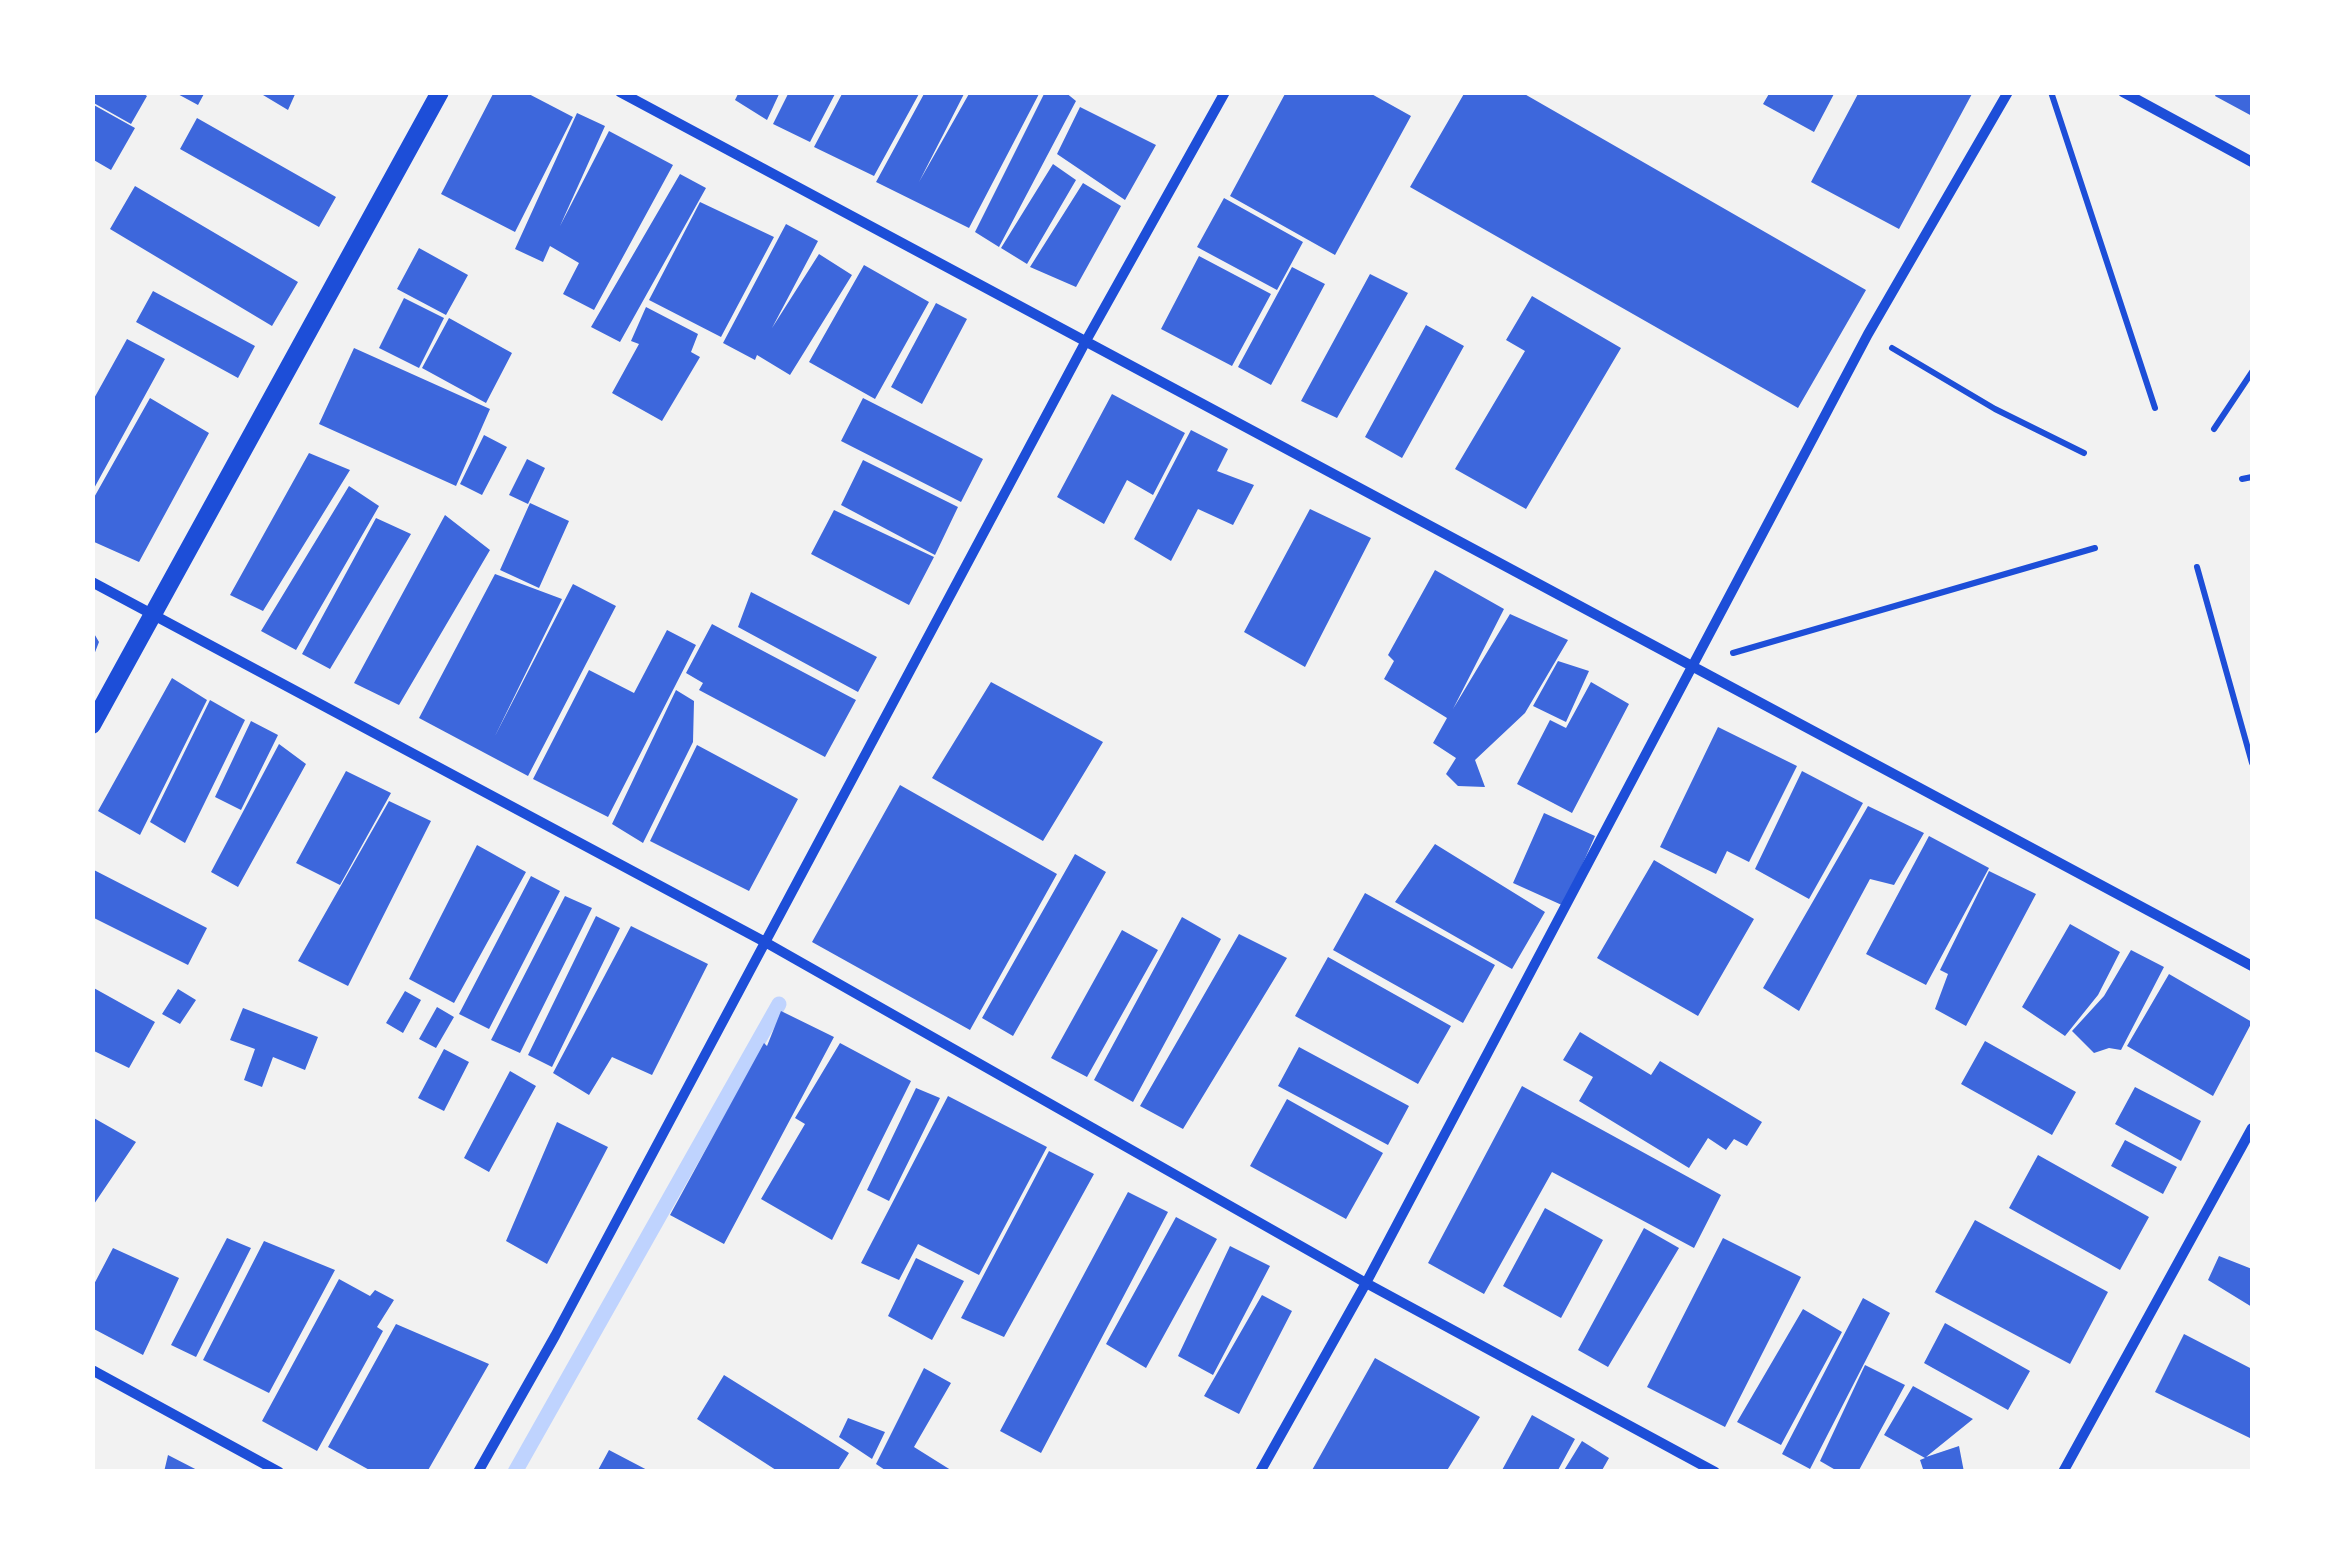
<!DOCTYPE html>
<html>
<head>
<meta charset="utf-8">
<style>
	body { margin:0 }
	#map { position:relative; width:2345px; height:1564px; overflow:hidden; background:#f2f2f2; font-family:Lora,serif }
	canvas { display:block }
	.frame { position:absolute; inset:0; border:95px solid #fff; pointer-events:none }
</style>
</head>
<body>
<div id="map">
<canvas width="2345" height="1564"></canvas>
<div class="frame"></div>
</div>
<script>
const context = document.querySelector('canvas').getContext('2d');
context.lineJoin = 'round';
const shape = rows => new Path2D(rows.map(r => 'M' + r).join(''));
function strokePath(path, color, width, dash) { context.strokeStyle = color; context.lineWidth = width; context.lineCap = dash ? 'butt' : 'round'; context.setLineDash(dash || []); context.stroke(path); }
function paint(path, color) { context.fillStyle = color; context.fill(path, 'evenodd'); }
strokePath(shape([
	[515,1472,779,1004]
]), '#bfd3fe', 15);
paint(shape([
	[92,92,141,92,147,96,131,124,92,102],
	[174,92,205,92,198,105],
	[258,92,296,92,288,110],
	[494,92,525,92,573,117,515,232,441,194],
	[739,92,780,92,767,120,735,100],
	[789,92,836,92,810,142,773,124],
	[843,92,920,92,874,176,814,147],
	[925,92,965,92,919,182,970,92,1040,92,969,228,876,182],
	[1045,92,1065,92,1076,101,999,247,975,232],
	[1286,92,1368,92,1411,116,1335,255,1230,196],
	[1465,92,1521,92,1866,290,1798,408,1410,187],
	[1770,92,1835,92,1814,132,1763,104],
	[1859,92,1973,92,1899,229,1811,182],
	[2217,92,2252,92,2252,116,2215,96],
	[92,104,135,128,111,170,92,159],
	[1080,107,1156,145,1125,200,1057,154],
	[577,113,605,126,560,226,609,131,673,165,594,310,563,294,579,263,550,246,543,262,515,249],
	[197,118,336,197,319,227,180,149],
	[1053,164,1076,180,1027,264,1001,248],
	[680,174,706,188,620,342,591,327],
	[1083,183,1121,206,1076,287,1030,267],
	[135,186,298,282,272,326,110,229],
	[1224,198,1303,242,1277,290,1197,247],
	[700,202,774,237,721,337,649,300],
	[786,224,818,241,772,328,819,254,852,275,790,375,757,355,755,360,723,343],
	[419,248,468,275,446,315,397,289],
	[1199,256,1271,294,1232,366,1161,329],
	[864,265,929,302,875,399,809,362],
	[1292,267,1325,284,1271,385,1238,367],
	[1370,274,1408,293,1337,418,1301,401],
	[153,291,255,346,238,378,136,322],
	[1532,296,1621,348,1526,509,1455,469,1525,351,1506,340],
	[404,298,444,318,419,368,379,348],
	[936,303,967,319,922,404,891,387],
	[646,307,698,334,691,352,700,357,662,421,612,393,639,344,631,341],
	[449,318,512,353,486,403,422,368],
	[1426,325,1464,346,1402,458,1365,437],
	[127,339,165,359,92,492,92,402],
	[354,348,490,409,456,486,319,424],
	[1112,394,1185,433,1153,495,1127,480,1104,524,1057,497],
	[150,398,209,433,139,562,92,541,92,501],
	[863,398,983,459,961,502,841,441],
	[1191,430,1228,449,1217,471,1254,485,1233,525,1198,509,1171,561,1134,539],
	[484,435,507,447,482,495,460,484],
	[309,453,350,470,263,611,230,595],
	[527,459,545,468,528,504,509,495],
	[863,460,958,507,935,555,841,505],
	[349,486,379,506,296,650,261,631],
	[530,503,569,521,539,588,500,570],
	[1310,509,1371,538,1305,667,1244,632],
	[834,510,934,557,909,605,811,554],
	[445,515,490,550,399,705,354,683],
	[376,518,411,534,330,669,302,654],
	[1435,570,1504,609,1453,709,1510,614,1568,640,1525,713,1475,760,1485,787,1458,786,1446,774,1456,758,1433,743,1447,718,1384,679,1394,661,1388,655],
	[495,574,562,599,495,736,573,584,616,606,528,776,419,718],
	[751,592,877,657,858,692,738,627],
	[712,624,856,700,825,757,699,690,703,683,686,673],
	[92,630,99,642,92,660],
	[667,630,696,645,608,817,533,779,589,670,634,693],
	[1558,661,1589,671,1566,722,1533,706],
	[172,678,207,700,140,835,98,811],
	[991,682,1103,742,1043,841,932,778],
	[1591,682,1629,704,1572,813,1517,784,1550,720,1566,728],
	[676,690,694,701,693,742,643,843,612,824],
	[210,700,245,720,185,843,150,822],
	[251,721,278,735,241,810,215,797],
	[1718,727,1797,766,1749,862,1727,851,1716,874,1660,847],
	[279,744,306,764,238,887,211,872],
	[697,745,798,799,749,891,650,841],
	[346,771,391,793,340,885,296,863],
	[1802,771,1863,803,1809,899,1755,869],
	[900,785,1057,874,970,1030,812,942],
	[389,801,431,821,348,986,298,961],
	[1868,806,1924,833,1894,885,1870,879,1799,1011,1763,988],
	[1544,813,1595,836,1564,906,1513,883],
	[1929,836,1989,868,1926,985,1866,954],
	[1435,844,1545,912,1512,969,1395,902],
	[477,845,526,872,454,1003,409,979],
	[1075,854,1106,872,1013,1036,982,1018],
	[1654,860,1754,919,1698,1016,1597,958],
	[92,869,207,928,188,965,92,917],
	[1989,871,2036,894,1966,1026,1935,1009,1948,974,1940,970],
	[531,876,560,891,489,1029,459,1014],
	[1365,893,1495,965,1463,1023,1333,950],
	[565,896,592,908,520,1053,491,1040],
	[596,916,620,928,552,1067,528,1055],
	[1182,917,1221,939,1133,1102,1094,1080],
	[2070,924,2120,952,2098,995,2065,1036,2022,1007],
	[631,926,708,964,652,1075,612,1057,589,1095,553,1073],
	[1122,930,1158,950,1087,1077,1051,1058],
	[1239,934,1287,958,1183,1129,1140,1106],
	[2131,950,2164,967,2121,1050,2109,1048,2094,1053,2072,1031,2104,996],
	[1328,957,1451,1026,1418,1084,1295,1016],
	[2169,974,2252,1022,2213,1096,2127,1046],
	[92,987,155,1022,129,1068,92,1050],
	[178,989,196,1000,180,1024,162,1014],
	[405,991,421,1000,403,1033,386,1023],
	[437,1007,454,1017,436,1048,419,1039],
	[243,1008,318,1037,305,1070,273,1057,262,1087,244,1080,255,1049,230,1040],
	[781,1011,834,1037,724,1244,670,1215,764,1043,767,1046],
	[1580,1032,1651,1075,1660,1061,1762,1122,1747,1146,1734,1139,1726,1150,1708,1138,1689,1168,1579,1101,1593,1077,1563,1060],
	[1985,1041,2076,1092,2052,1135,1961,1084],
	[840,1043,911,1081,832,1240,761,1199,805,1124,795,1118],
	[1299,1047,1409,1106,1388,1145,1278,1086],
	[444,1049,469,1062,444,1111,418,1098],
	[510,1071,536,1086,489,1172,464,1158],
	[1522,1086,1721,1195,1694,1248,1552,1172,1484,1294,1428,1263],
	[2135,1087,2201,1121,2181,1161,2115,1124],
	[916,1088,940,1098,889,1201,867,1190],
	[948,1096,1047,1147,979,1275,918,1244,899,1280,861,1263],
	[1287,1099,1383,1153,1346,1219,1250,1166],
	[92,1117,136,1142,92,1207,93,1161],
	[557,1122,608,1147,547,1264,506,1241],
	[2125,1140,2177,1167,2163,1194,2111,1166],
	[1049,1151,1094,1174,1004,1337,961,1318],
	[2038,1155,2149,1217,2120,1270,2009,1208],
	[1128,1192,1168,1212,1041,1453,1000,1431],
	[1545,1208,1603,1240,1561,1318,1503,1286],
	[1176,1217,1217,1239,1146,1368,1106,1344],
	[1975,1220,2108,1292,2070,1364,1935,1292],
	[1644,1228,1679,1248,1608,1367,1578,1350],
	[227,1238,251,1248,196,1357,171,1345],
	[1723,1238,1801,1277,1725,1427,1647,1387],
	[264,1241,335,1270,269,1393,203,1360],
	[1230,1246,1270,1266,1213,1375,1178,1356],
	[113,1248,179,1278,143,1355,92,1328,92,1288],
	[2219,1256,2252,1269,2252,1307,2208,1280],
	[916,1258,964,1281,932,1340,888,1316],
	[339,1279,370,1296,375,1290,394,1300,377,1327,383,1331,317,1451,262,1421],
	[1262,1295,1292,1311,1239,1414,1204,1396],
	[1863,1298,1890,1313,1810,1469,1782,1454],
	[1803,1309,1842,1332,1781,1445,1737,1422],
	[1945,1323,2030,1371,2008,1410,1924,1363],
	[396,1324,489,1364,427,1472,373,1472,328,1447],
	[2184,1334,2252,1369,2252,1439,2155,1392],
	[1375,1358,1480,1417,1446,1472,1311,1472],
	[1865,1365,1905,1385,1858,1472,1839,1472,1820,1461],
	[924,1368,951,1383,914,1447,954,1472,888,1472,876,1464],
	[724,1375,849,1453,837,1472,779,1472,697,1419],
	[1913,1386,1973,1419,1926,1457,1959,1446,1964,1472,1924,1472,1920,1460,1925,1458,1884,1435],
	[1532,1415,1575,1439,1557,1472,1501,1472],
	[848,1418,885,1432,872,1459,839,1437],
	[1582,1441,1609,1458,1601,1472,1563,1472],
	[609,1450,651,1472,597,1472],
	[168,1455,201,1472,164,1472]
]), '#3d67dc');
strokePath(shape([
	[2051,92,2155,408],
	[1892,348,1995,409,2084,453],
	[2214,429,2252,372],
	[2242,479,2252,477],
	[2197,567,2252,763],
	[1733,653,2095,548]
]), '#1d4ed8', 6);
strokePath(shape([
	[620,92,2252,966],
	[2123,92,2252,162],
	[92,582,765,942,1366,1283,1715,1472],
	[92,1370,279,1472],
	[478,1472,555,1336,1087,339,1225,92],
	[1260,1472,1366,1283,1868,334,2008,92],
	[2063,1472,2252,1128]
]), '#1d4ed8', 10);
strokePath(shape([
	[92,725,440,92]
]), '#1d4ed8', 18);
</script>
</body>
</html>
